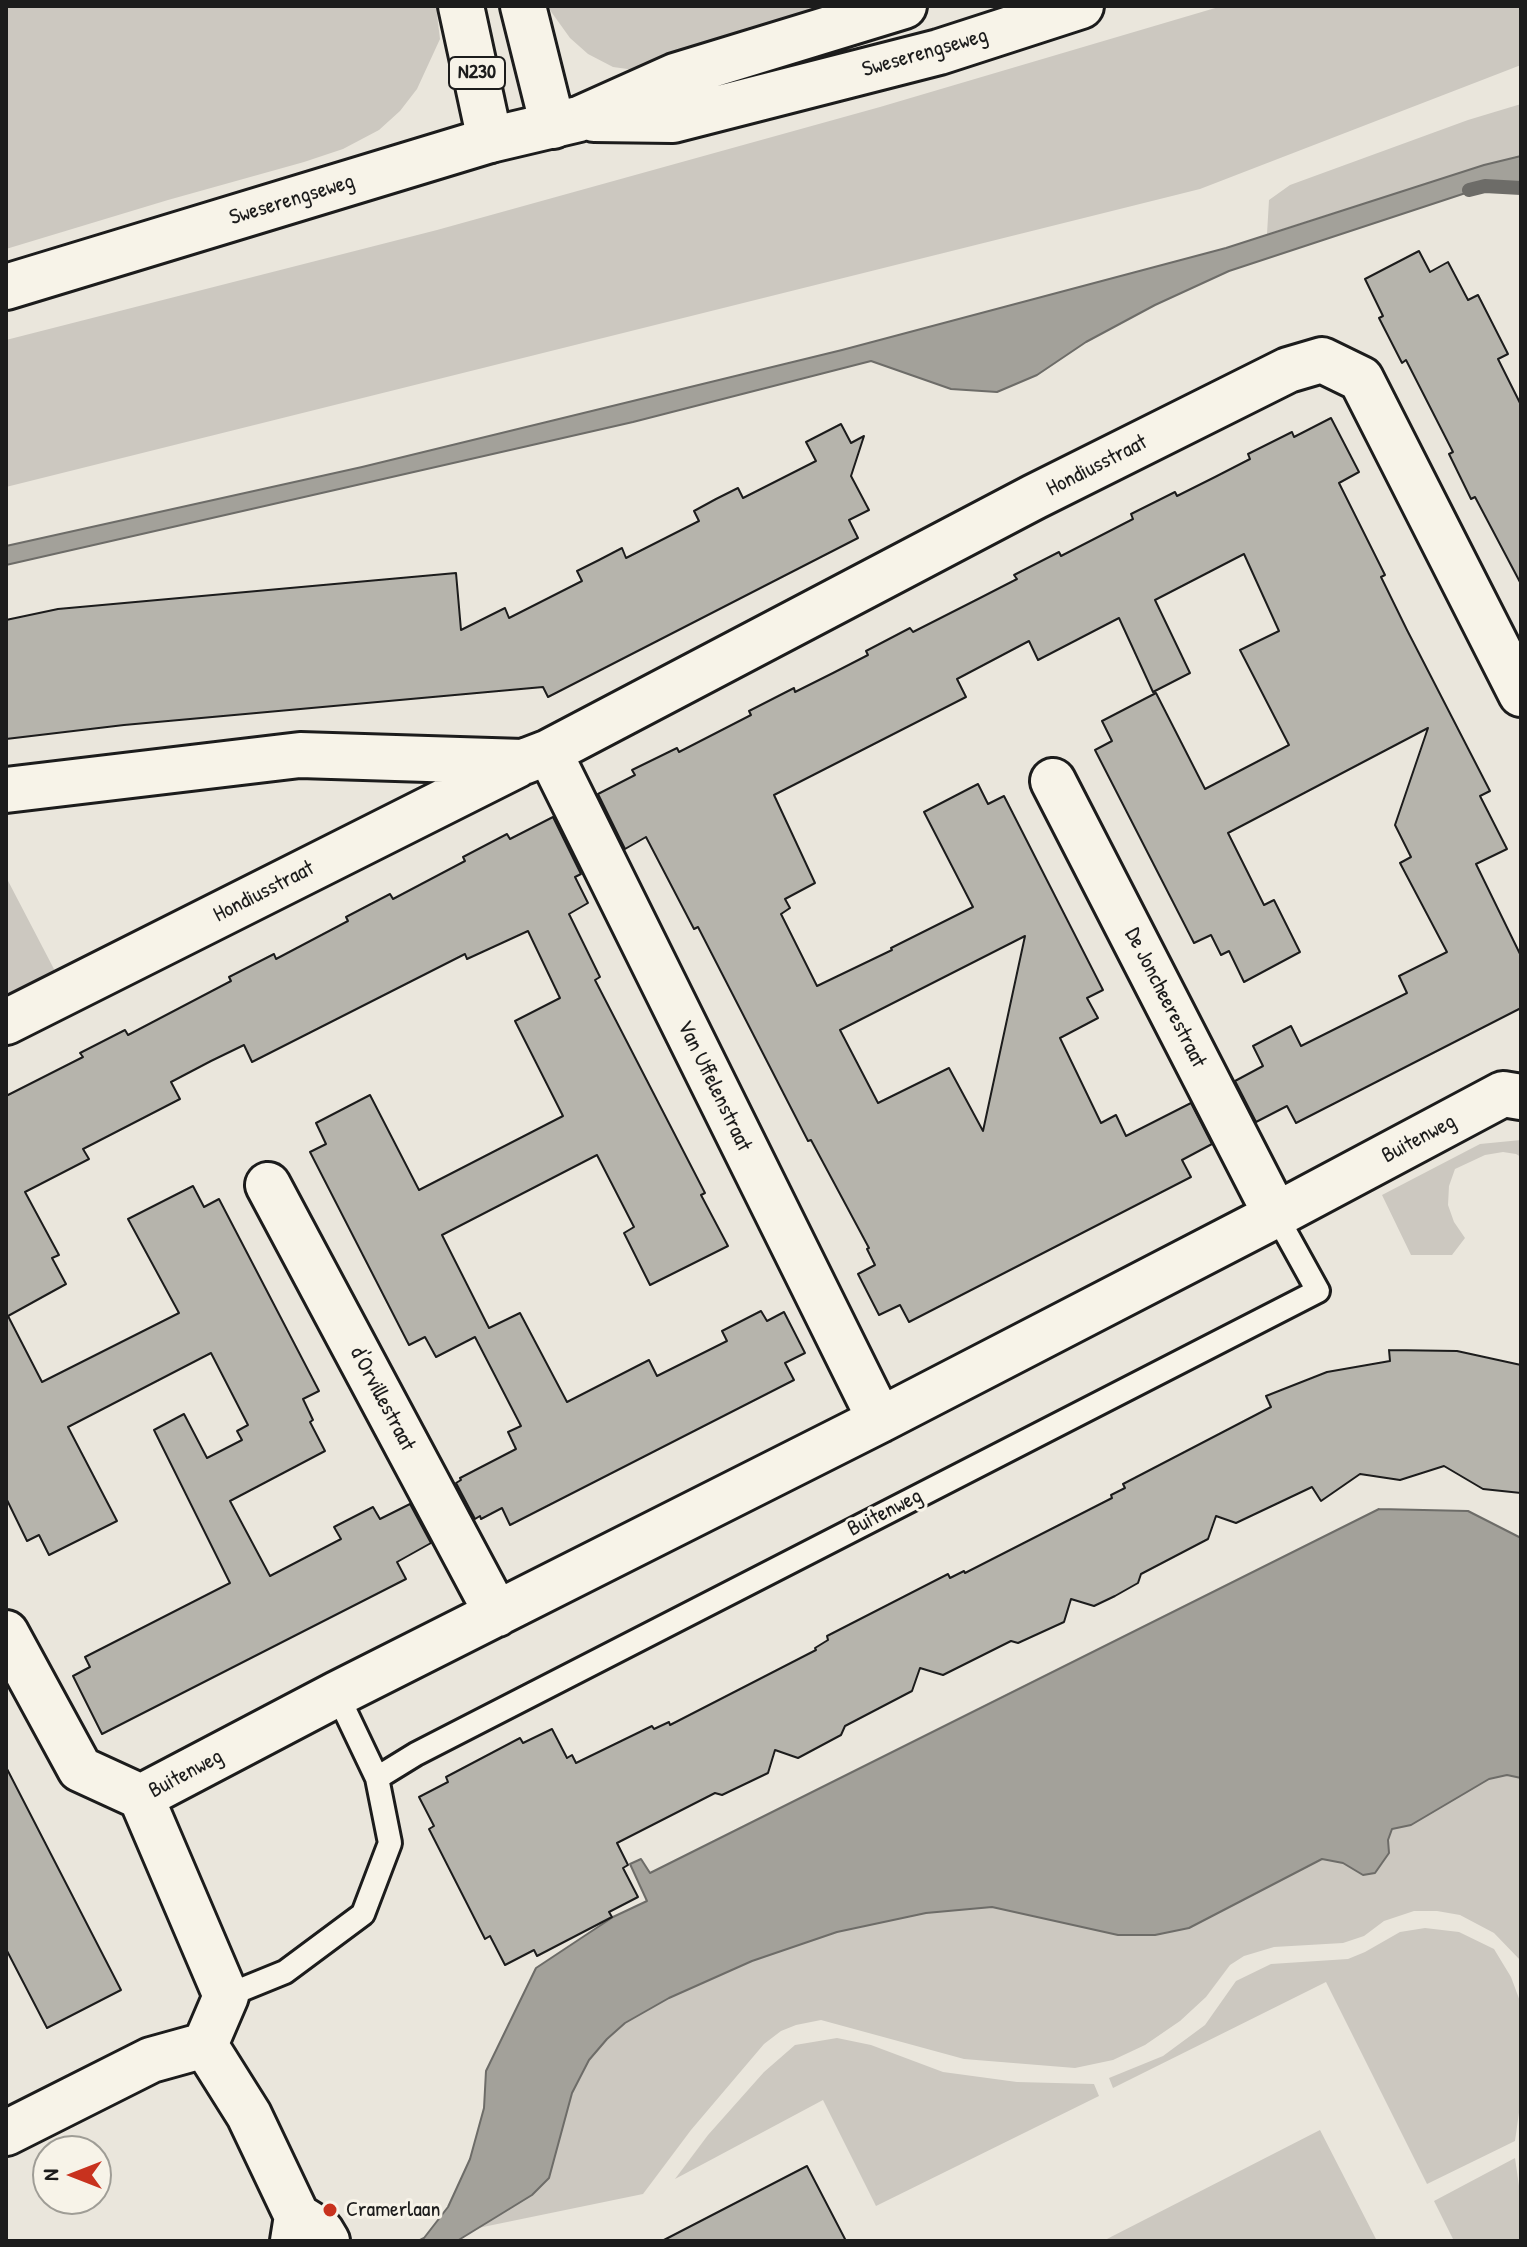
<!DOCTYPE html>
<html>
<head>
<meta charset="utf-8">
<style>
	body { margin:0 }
	#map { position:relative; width:1527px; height:2247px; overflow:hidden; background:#eae6dc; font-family:"Patrick Hand",sans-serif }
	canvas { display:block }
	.frame { position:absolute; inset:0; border:8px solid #1c1c1c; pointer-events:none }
	.north { position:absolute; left:32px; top:2135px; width:80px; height:80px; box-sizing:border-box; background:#f7f3e8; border:2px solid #9f9d96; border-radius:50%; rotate:270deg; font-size:22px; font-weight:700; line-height:32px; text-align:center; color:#1c1c1c }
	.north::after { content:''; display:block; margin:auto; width:28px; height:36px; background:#c8321e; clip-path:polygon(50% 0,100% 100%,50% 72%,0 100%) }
</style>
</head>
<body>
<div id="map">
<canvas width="1527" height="2247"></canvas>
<div class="frame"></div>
<div class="north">N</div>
</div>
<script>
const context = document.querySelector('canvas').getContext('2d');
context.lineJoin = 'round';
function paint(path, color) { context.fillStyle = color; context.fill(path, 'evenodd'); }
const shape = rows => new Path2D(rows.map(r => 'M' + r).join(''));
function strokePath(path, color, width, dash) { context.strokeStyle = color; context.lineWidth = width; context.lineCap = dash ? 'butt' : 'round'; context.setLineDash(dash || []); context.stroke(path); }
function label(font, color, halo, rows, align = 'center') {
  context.font = font + ' "Patrick Hand",sans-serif'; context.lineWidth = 6; context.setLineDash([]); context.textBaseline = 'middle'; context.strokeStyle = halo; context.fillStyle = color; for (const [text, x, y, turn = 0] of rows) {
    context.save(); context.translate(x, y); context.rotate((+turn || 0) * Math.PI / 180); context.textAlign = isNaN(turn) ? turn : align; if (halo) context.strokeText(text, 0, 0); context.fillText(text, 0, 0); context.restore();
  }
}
paint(shape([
	[6,6,436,6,440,39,417,89,400,111,379,130,343,149,304,162,168,200,6,249],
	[547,6,887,6,642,71,613,67,588,54,570,38],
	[1222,6,1521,6,1521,65,1200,189,6,487,6,340,437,230,880,107],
	[1521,104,1521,156,1484,165,1267,234,1269,200,1290,185,1468,120],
	[6,877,55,971,6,996],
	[1521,1140,1521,1157,1516,1154,1503,1152,1485,1155,1455,1169,1449,1186,1448,1205,1454,1222,1465,1238,1452,1255,1411,1255,1382,1195,1480,1144],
	[1507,1775,1521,1778,1521,1961,1494,1933,1460,1915,1437,1911,1414,1911,1384,1921,1364,1936,1343,1943,1274,1947,1244,1956,1230,1965,1206,1997,1180,2021,1145,2045,1113,2060,1075,2068,964,2059,821,2020,796,2025,781,2031,764,2044,691,2130,643,2194,478,2228,532,2195,549,2178,572,2093,589,2060,607,2039,625,2023,669,1998,752,1961,837,1932,926,1913,992,1907,1118,1935,1189,1928,1322,1859,1343,1863,1363,1875,1389,1853,1388,1840,1392,1829,1411,1825,1489,1779],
	[1425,1928,1459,1932,1494,1949,1511,1977,1521,2004,1521,2098,1515,2141,1427,2184,1326,1982,1113,2088,1109,2078,1163,2056,1205,2025,1236,1981,1271,1964,1348,1959,1365,1952,1400,1932],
	[837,2038,871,2045,943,2072,1017,2082,1094,2084,1099,2096,876,2206,823,2100,675,2179,708,2135,764,2072,795,2045],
	[1320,2130,1377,2241,1103,2241],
	[1515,2158,1521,2200,1521,2241,1454,2241,1434,2201]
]), '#ccc8c0');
const water = shape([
	[1521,156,1521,182,1490,185,1229,271,1155,305,1086,342,1037,375,997,392,951,389,871,361,633,422,6,565,6,546,362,467,842,350,1226,248,1484,165,1521,156],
	[1379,1509,1468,1511,1521,1538,1521,1778,1507,1775,1489,1779,1411,1825,1392,1829,1388,1840,1389,1853,1375,1873,1363,1875,1343,1863,1322,1859,1189,1928,1155,1935,1118,1935,992,1907,926,1913,837,1932,752,1961,669,1998,625,2023,607,2039,589,2060,572,2093,549,2178,532,2195,457,2241,418,2241,424,2238,448,2207,470,2159,484,2108,486,2071,536,1968,613,1917,647,1901,630,1864,641,1859,650,1873,1379,1509]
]);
paint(water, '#a3a19a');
strokePath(water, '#6d6c68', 2);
strokePath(shape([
	[1469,190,1485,186,1521,188]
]), '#6d6c68', 14);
const building = shape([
	[1419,251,1430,272,1448,262,1468,300,1478,295,1508,354,1498,359,1521,405,1521,584,1475,497,1471,499,1449,454,1453,452,1406,360,1402,363,1379,318,1383,316,1365,279,1419,251],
	[1331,418,1359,472,1339,483,1385,575,1381,577,1407,630,1490,791,1480,796,1507,849,1476,864,1521,956,1521,1008,1296,1123,1287,1106,1256,1122,1235,1081,1263,1066,1253,1046,1291,1026,1301,1046,1407,993,1399,976,1447,952,1400,863,1411,857,1395,825,1428,728,1228,833,1264,905,1274,900,1300,952,1244,982,1229,951,1221,955,1211,935,1194,943,1095,750,1112,741,1102,721,1156,693,1205,789,1289,745,1240,650,1279,631,1244,554,1155,600,1190,673,1153,692,1119,618,1038,660,1029,641,957,679,966,697,774,795,815,883,785,899,790,908,781,914,817,986,892,950,891,948,973,907,924,812,978,784,988,804,1004,796,1103,990,1087,998,1098,1018,1060,1038,1101,1123,1116,1115,1126,1136,1191,1103,1212,1144,1182,1160,1191,1177,944,1304,909,1322,900,1305,879,1315,858,1274,875,1265,867,1249,869,1248,811,1140,808,1141,698,927,694,929,646,837,625,849,598,794,635,775,632,770,677,748,679,752,716,733,751,715,749,711,794,688,795,692,833,673,868,655,866,651,910,628,913,632,980,598,1017,579,1014,575,1059,552,1061,556,1133,519,1131,514,1175,492,1177,496,1215,477,1250,459,1248,454,1292,432,1294,437,1331,418],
	[1025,936,983,1131,949,1068,878,1103,840,1030,1025,936],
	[841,424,851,443,864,436,851,476,869,510,849,520,858,538,548,697,543,687,124,725,6,739,6,620,58,609,456,573,461,630,505,608,509,618,582,581,577,571,599,560,622,548,626,558,699,521,694,511,716,499,738,488,743,498,816,461,806,442,841,424],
	[553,817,581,874,575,877,588,903,569,914,600,977,595,980,705,1193,701,1195,728,1246,650,1285,624,1233,634,1227,597,1155,442,1235,489,1328,520,1313,567,1402,649,1360,657,1376,727,1341,722,1331,761,1311,767,1321,784,1312,805,1353,785,1363,794,1380,510,1525,502,1508,481,1519,480,1516,475,1519,456,1483,461,1480,460,1478,516,1449,508,1432,521,1426,475,1337,436,1357,425,1337,409,1345,310,1152,326,1144,316,1123,370,1095,419,1190,563,1116,515,1021,560,998,528,931,467,959,465,954,252,1062,244,1045,211,1061,171,1082,180,1099,83,1149,89,1159,25,1192,59,1255,52,1258,66,1284,8,1316,42,1382,179,1313,128,1219,193,1186,204,1207,219,1199,319,1391,303,1399,313,1420,310,1422,325,1451,230,1501,270,1576,341,1539,334,1527,373,1507,380,1519,410,1504,431,1543,397,1562,406,1579,102,1734,73,1676,90,1667,85,1657,230,1583,154,1430,184,1414,207,1458,242,1440,237,1431,248,1425,211,1353,68,1427,117,1521,49,1555,39,1535,27,1541,6,1498,6,1096,83,1057,80,1053,125,1030,128,1035,231,981,229,977,274,954,276,959,348,921,346,917,390,894,393,899,465,861,463,857,507,834,510,839,553,817],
	[1389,1350,1457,1351,1521,1365,1521,1493,1483,1489,1444,1466,1400,1480,1360,1474,1321,1501,1312,1487,1236,1523,1216,1516,1208,1539,1141,1574,1138,1583,1115,1596,1094,1606,1071,1599,1064,1622,1018,1643,1011,1641,943,1675,920,1668,912,1691,845,1726,841,1735,798,1758,775,1750,768,1773,722,1795,715,1793,617,1843,628,1865,623,1868,638,1897,609,1912,612,1917,537,1956,534,1950,505,1965,490,1936,485,1939,429,1829,434,1826,419,1797,448,1782,446,1777,520,1738,523,1743,552,1729,567,1758,572,1755,576,1763,652,1726,654,1729,669,1722,670,1725,816,1650,815,1648,828,1640,827,1636,948,1574,950,1578,964,1571,965,1573,1112,1498,1111,1495,1125,1488,1123,1484,1271,1407,1266,1396,1327,1372,1390,1361,1389,1350],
	[6,1767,121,1990,47,2028,6,1949,6,1767],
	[807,2166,846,2241,662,2241,807,2166]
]);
paint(building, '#b6b4ac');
strokePath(building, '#1c1c1c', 2);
const lane = shape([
	[377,1778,416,1754,1318,1291,1276,1215],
	[226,1996,285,1972,363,1914,390,1843,377,1778,337,1694]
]);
const street = shape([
	[549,752,880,1420],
	[1053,781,1276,1215],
	[6,790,300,755,523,762,549,752,1034,497,1288,370,1322,360,1361,379,1521,694],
	[6,1022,517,765],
	[268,1185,497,1614],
	[6,1633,80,1769,141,1797],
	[205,2045,226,1996,141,1797,337,1694,880,1420,1276,1215,1503,1094,1521,1097],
	[6,2133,151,2060,205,2045,249,2115,297,2216,293,2241],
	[297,2216,321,2231,327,2241]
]);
const secondary = shape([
	[594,119,673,120,939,52,1081,6],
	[6,287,490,140,579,119,675,76,904,6]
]);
const primary = shape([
	[461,6,490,140],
	[523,6,553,126]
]);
strokePath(lane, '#1c1c1c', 28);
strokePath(street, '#1c1c1c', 50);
strokePath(secondary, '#1c1c1c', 50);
strokePath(primary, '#1c1c1c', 50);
strokePath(lane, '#f7f3e8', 22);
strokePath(street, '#f7f3e8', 44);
strokePath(secondary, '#f7f3e8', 44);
strokePath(primary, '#f7f3e8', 44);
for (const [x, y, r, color] of [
	[330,2210,8,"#c8321e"]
]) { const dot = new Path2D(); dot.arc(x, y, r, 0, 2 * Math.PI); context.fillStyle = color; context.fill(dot); strokePath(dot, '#f7f3e8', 3); }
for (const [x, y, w] of [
	[477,73,56]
]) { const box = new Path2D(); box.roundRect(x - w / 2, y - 16, w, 32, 6); context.fillStyle = '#f7f3e8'; context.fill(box); strokePath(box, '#1c1c1c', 2); }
label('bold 20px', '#1c1c1c', null, [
	["N230",477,73]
]);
label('22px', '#1c1c1c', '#f7f3e8', [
	["Sweserengseweg",925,53,-16],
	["Sweserengseweg",292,200,-17],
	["Hondiusstraat",1097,466,-27],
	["Hondiusstraat",264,892,-27],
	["De Joncheerestraat",1165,998,63],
	["Van Uffelenstraat",714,1086,64],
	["Buitenweg",1419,1139,-28],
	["d'Orvillestraat",382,1399,62],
	["Buitenweg",885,1513,-27],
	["Buitenweg",186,1774,-28]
]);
label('22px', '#1c1c1c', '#f7f3e8', [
	["Cramerlaan",346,2210]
], 'left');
</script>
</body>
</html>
